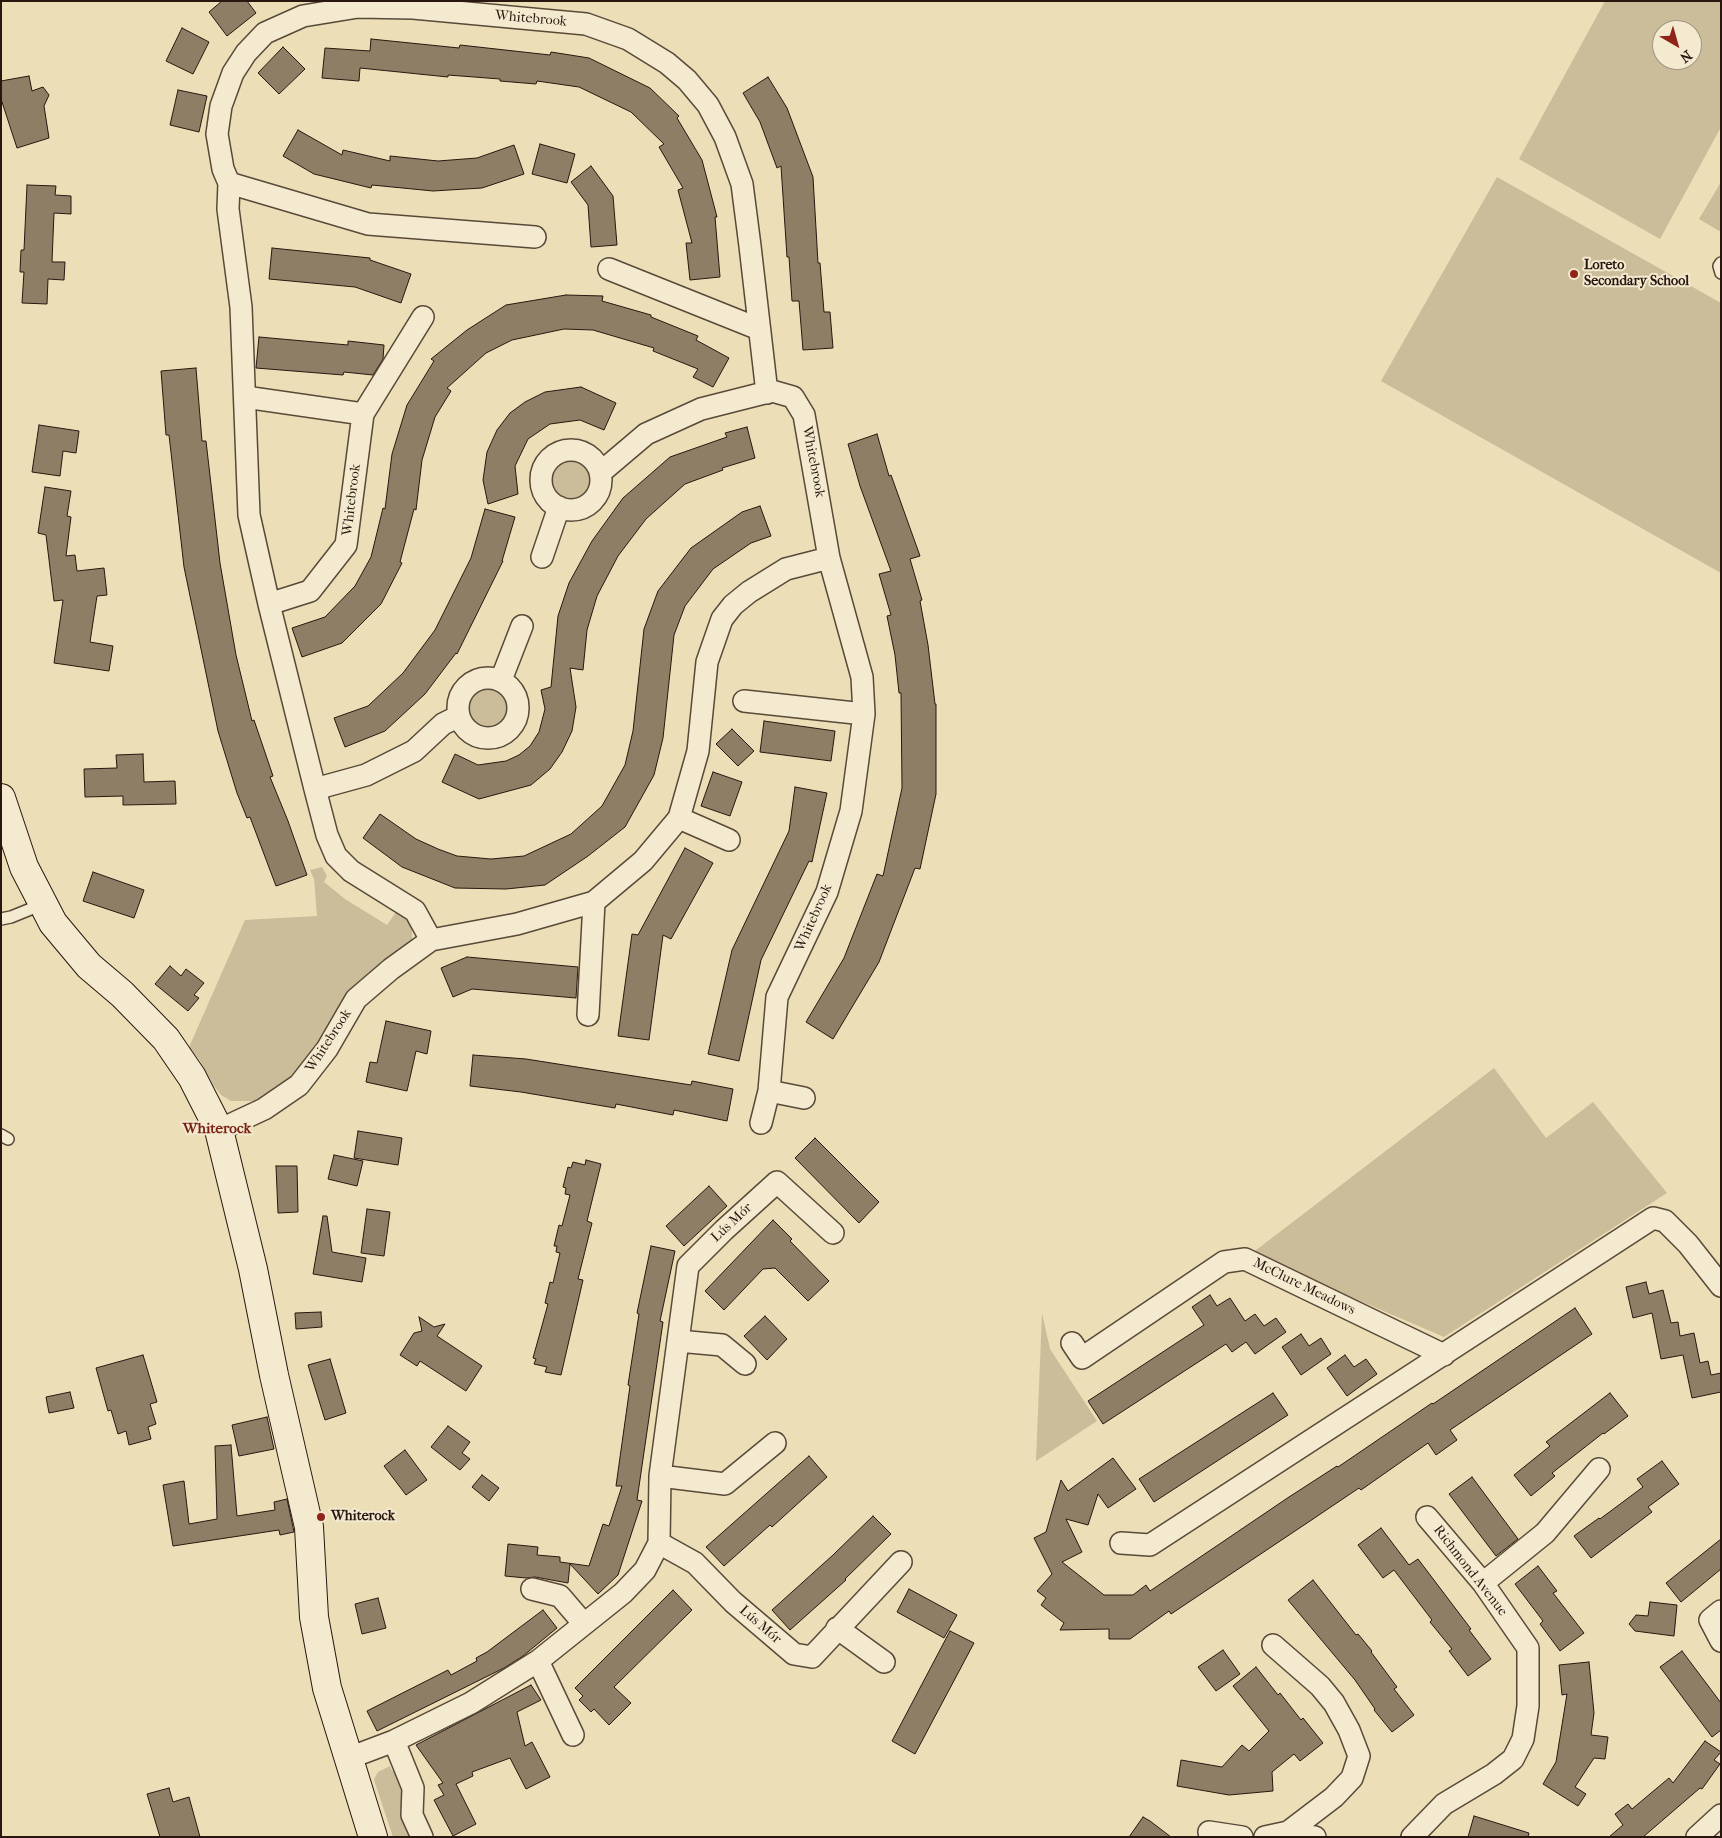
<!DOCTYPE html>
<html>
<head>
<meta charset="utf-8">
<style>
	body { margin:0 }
	#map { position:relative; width:1722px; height:1838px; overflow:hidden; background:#ecdeb6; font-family:"IM FELL French Canon",serif }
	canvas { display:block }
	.frame { position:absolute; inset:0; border:2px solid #28170f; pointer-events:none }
	.north { position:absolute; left:1652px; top:20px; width:50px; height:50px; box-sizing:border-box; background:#f3ead0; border:1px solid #a29683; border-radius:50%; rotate:142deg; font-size:14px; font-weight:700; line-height:20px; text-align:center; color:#28170f }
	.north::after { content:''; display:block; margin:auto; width:18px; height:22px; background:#8f2418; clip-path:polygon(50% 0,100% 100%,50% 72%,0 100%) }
</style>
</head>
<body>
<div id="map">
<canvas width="1722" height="1838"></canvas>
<div class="frame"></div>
<div class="north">N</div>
</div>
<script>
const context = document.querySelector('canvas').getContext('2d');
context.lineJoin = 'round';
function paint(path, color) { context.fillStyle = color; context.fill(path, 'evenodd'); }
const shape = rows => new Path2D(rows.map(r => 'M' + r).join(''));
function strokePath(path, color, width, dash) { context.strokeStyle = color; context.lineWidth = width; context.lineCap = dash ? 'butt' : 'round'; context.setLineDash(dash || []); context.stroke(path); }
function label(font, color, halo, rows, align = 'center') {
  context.font = font + ' "IM FELL French Canon",serif'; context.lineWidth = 4; context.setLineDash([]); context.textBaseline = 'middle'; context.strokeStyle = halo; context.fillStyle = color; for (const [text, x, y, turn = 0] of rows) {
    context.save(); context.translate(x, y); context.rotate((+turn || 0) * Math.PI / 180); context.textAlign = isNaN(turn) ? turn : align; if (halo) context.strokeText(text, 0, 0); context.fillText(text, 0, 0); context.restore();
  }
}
paint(shape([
	[1605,1,1721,1,1721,127,1660,239,1519,159],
	[1662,30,1692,30,1692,60,1662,60],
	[1497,177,1721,303,1721,573,1381,381],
	[1721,182,1721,232,1699,219],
	'551 481a20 20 0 1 1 40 0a20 20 0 1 1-40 0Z',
	'469 708a20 20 0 1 1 40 0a20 20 0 1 1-40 0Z',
	[322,867,327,876,324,882,345,899,387,925,396,912,406,918,412,929,412,945,344,1001,334,1014,302,1068,275,1093,256,1101,231,1101,221,1095,214,1086,199,1059,190,1049,190,1045,245,920,317,916,314,879,310,870],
	[1494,1068,1546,1138,1593,1102,1667,1193,1444,1337,1251,1254],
	[1042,1313,1050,1349,1097,1421,1036,1461],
	[390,1766,392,1771,396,1769,403,1792,400,1817,409,1837,393,1837,375,1783,374,1779,378,1772]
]), '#cbbc9a');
const building = shape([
	[222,1,247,1,256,13,227,36,209,12,222,1],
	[182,28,209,42,193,74,166,61,182,28],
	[371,39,459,48,460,45,550,55,551,52,589,58,650,88,679,116,677,118,702,160,717,217,715,217,720,277,690,280,686,243,692,243,678,190,683,188,659,147,664,144,631,112,579,87,537,81,536,84,500,81,500,79,448,75,448,77,360,68,359,81,322,78,325,48,370,51,371,39],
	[283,47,305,69,279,94,258,73,283,47],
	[29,76,32,91,43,87,49,95,44,106,49,138,17,148,1,99,1,81,29,76],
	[768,77,787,108,813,177,818,263,820,263,824,312,830,312,833,348,803,350,799,301,792,301,789,257,787,257,781,166,777,168,760,122,743,93,768,77],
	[178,90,207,96,199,132,170,125,178,90],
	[298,130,342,155,343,150,390,161,390,156,438,161,477,158,514,145,524,174,482,188,433,191,372,185,371,188,314,174,283,156,298,130],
	[540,144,575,154,567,183,532,174,540,144],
	[591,166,613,196,617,245,591,247,588,205,571,182,591,166],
	[27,185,56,186,55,195,71,196,71,214,54,213,52,262,65,262,64,280,48,279,47,304,22,303,24,272,20,272,21,250,24,250,27,185],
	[272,248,370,258,370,260,411,274,401,303,355,287,269,279,272,248],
	[566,295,603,296,602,301,651,315,651,317,698,336,696,340,729,358,713,387,693,377,698,369,653,351,654,348,593,330,564,329,512,340,486,353,447,388,451,391,435,417,422,460,416,510,414,509,400,562,402,563,381,604,342,643,302,657,292,628,325,617,355,586,371,557,383,508,385,509,392,454,407,405,434,361,431,359,467,330,506,305,566,295],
	[259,337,348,345,348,341,384,345,383,359,373,375,344,372,343,375,256,368,259,337],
	[196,368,202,441,206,441,220,563,236,655,252,721,254,720,273,776,270,777,288,821,307,875,276,886,250,817,247,818,237,793,218,731,184,567,169,435,166,435,161,371,196,368],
	[581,387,616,403,604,430,580,420,550,424,528,439,515,466,518,494,488,504,483,480,487,452,497,430,510,413,525,402,545,392,581,387],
	[39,425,79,431,76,453,63,451,60,476,32,472,39,425],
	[747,427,755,458,722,468,723,470,685,484,646,519,618,556,597,596,587,630,583,670,570,668,576,707,572,731,562,752,550,769,531,785,479,799,442,782,455,754,478,765,506,761,519,755,530,746,539,732,545,709,541,690,551,687,558,616,569,583,592,541,623,498,670,457,727,437,725,433,747,427],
	[877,434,889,476,891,475,920,556,910,559,922,600,920,601,928,645,935,704,936,704,936,794,920,869,915,868,879,962,833,1039,806,1022,844,958,877,874,883,876,902,788,901,693,899,693,895,655,887,616,891,615,879,574,891,571,860,486,848,444,877,434],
	[45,487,71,491,67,516,71,517,66,556,75,555,77,571,104,568,107,595,97,596,90,642,113,646,109,671,54,663,63,600,54,601,46,535,38,533,45,487],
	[760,506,771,536,751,543,713,569,685,606,674,635,663,738,654,775,625,827,588,856,545,885,506,889,455,888,402,867,363,838,380,814,416,839,438,849,457,856,491,859,524,856,571,834,602,806,625,765,633,731,644,629,658,591,691,548,742,512,760,506],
	[485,509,515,517,502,561,503,561,457,654,456,653,425,694,385,731,345,747,334,718,368,706,403,673,435,630,471,558,485,509],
	[764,721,835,731,831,761,760,752,764,721],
	[732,729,754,751,738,766,716,744,732,729],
	[143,754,144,782,175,781,176,804,123,805,123,796,85,797,84,769,117,768,116,755,143,754],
	[713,772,742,782,730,816,701,806,713,772],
	[795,787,827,793,812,862,809,861,761,960,739,1061,708,1054,732,950,789,831,795,787],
	[685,848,713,863,671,939,663,935,649,1040,618,1036,632,934,638,935,685,848],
	[93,872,144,890,134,918,83,901,93,872],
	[467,957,578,967,576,998,472,989,453,997,441,968,467,957],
	[170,966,181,976,186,969,204,983,194,995,199,998,188,1011,155,984,170,966],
	[386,1021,431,1031,427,1054,416,1051,407,1091,366,1082,370,1062,377,1063,386,1021],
	[473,1055,526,1059,691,1085,692,1081,733,1089,727,1121,674,1110,673,1115,616,1104,615,1108,521,1092,470,1086,473,1055],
	[358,1131,402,1138,398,1165,354,1158,358,1131],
	[815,1138,879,1202,859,1223,795,1158,815,1138],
	[334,1155,363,1161,357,1186,328,1179,334,1155],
	[586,1160,601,1164,587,1221,592,1223,578,1279,583,1280,561,1375,545,1372,547,1367,534,1364,536,1359,533,1358,548,1304,545,1303,550,1282,553,1283,560,1253,556,1252,557,1246,554,1246,559,1225,562,1226,570,1195,565,1194,566,1188,563,1187,568,1167,571,1168,573,1162,585,1165,586,1160],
	[276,1166,297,1166,298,1212,278,1213,276,1166],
	[709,1186,727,1206,684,1246,666,1226,709,1186],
	[367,1209,390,1212,384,1256,361,1253,367,1209],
	[323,1216,327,1216,332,1252,366,1258,362,1282,313,1274,323,1216],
	[773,1220,792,1239,790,1241,829,1281,808,1301,775,1268,763,1269,724,1310,705,1291,773,1220],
	[651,1246,675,1251,660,1321,663,1322,637,1500,642,1501,618,1575,598,1594,570,1564,568,1583,535,1577,526,1578,505,1576,508,1544,538,1547,537,1555,560,1557,560,1562,589,1566,603,1524,609,1526,622,1486,616,1486,630,1386,628,1385,639,1314,637,1313,651,1246],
	[1646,1282,1649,1294,1663,1290,1671,1323,1678,1322,1680,1336,1694,1333,1700,1363,1708,1361,1711,1375,1721,1373,1721,1392,1692,1398,1683,1355,1661,1359,1652,1313,1633,1318,1626,1287,1646,1282],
	[1210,1295,1217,1306,1230,1298,1245,1321,1255,1314,1264,1326,1276,1318,1286,1332,1255,1354,1246,1342,1232,1352,1226,1344,1103,1424,1088,1401,1204,1325,1192,1307,1210,1295],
	[1575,1308,1592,1334,1450,1430,1457,1440,1436,1455,1428,1443,1361,1490,1359,1488,1313,1519,1171,1614,1169,1611,1130,1639,1109,1639,1109,1629,1060,1630,1064,1623,1041,1605,1046,1598,1037,1591,1052,1574,1034,1538,1046,1532,1061,1480,1068,1491,1113,1458,1136,1489,1108,1508,1098,1494,1088,1525,1066,1519,1082,1552,1062,1562,1104,1595,1133,1595,1146,1585,1150,1591,1289,1497,1337,1466,1338,1467,1432,1403,1433,1404,1575,1308],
	[321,1312,322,1327,296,1329,295,1313,321,1312],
	[765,1316,787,1339,767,1360,744,1336,765,1316],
	[419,1317,434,1327,445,1324,437,1336,482,1366,466,1391,420,1361,417,1366,400,1355,414,1333,422,1331,419,1317],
	[1301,1334,1309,1346,1321,1338,1331,1354,1301,1375,1282,1347,1301,1334],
	[143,1355,157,1402,150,1404,156,1424,148,1427,151,1439,129,1445,126,1431,118,1434,111,1410,108,1411,96,1368,143,1355],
	[1345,1355,1354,1367,1366,1359,1377,1374,1347,1396,1327,1368,1345,1355],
	[330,1359,346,1413,325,1420,308,1365,330,1359],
	[70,1392,74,1408,49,1413,46,1397,70,1392],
	[1273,1393,1288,1415,1154,1502,1139,1479,1273,1393],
	[1610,1393,1628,1416,1604,1434,1603,1433,1552,1473,1555,1476,1531,1496,1514,1475,1550,1446,1546,1442,1610,1393],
	[267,1417,274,1449,239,1456,232,1425,267,1417],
	[448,1426,470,1442,462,1453,470,1459,460,1470,431,1447,448,1426],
	[231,1445,237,1516,275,1510,274,1502,287,1499,294,1532,280,1535,279,1530,173,1546,163,1485,184,1481,189,1524,217,1519,215,1446,231,1445],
	[405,1450,427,1480,406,1495,384,1466,405,1450],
	[809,1456,827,1477,772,1527,770,1525,724,1566,706,1547,809,1456],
	[1662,1461,1679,1484,1648,1507,1652,1512,1591,1558,1574,1536,1599,1518,1600,1519,1643,1487,1637,1479,1662,1461],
	[482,1475,499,1488,489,1501,472,1487,482,1475],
	[1472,1477,1518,1539,1496,1556,1449,1494,1472,1477],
	[873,1516,891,1534,845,1579,846,1580,790,1630,772,1610,833,1555,873,1516],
	[1381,1528,1409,1565,1418,1559,1471,1629,1469,1630,1491,1659,1468,1676,1449,1651,1452,1649,1430,1622,1432,1620,1394,1570,1383,1578,1358,1545,1381,1528],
	[1721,1539,1721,1569,1681,1602,1666,1583,1721,1539],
	[1538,1566,1557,1591,1553,1593,1584,1633,1560,1651,1540,1624,1543,1621,1515,1584,1538,1566],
	[1313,1580,1356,1635,1358,1634,1372,1651,1371,1652,1397,1687,1394,1689,1414,1715,1392,1732,1374,1710,1375,1709,1355,1680,1288,1600,1313,1580],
	[909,1589,957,1615,944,1638,897,1612,909,1589],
	[673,1590,692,1610,614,1687,631,1703,609,1725,594,1709,591,1712,579,1700,583,1696,575,1688,673,1590],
	[378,1598,386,1628,362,1634,355,1604,378,1598],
	[1650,1602,1677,1605,1674,1636,1635,1631,1629,1624,1636,1615,1648,1616,1650,1602],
	[543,1610,557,1628,523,1656,504,1668,377,1731,367,1711,448,1670,451,1675,477,1661,476,1658,487,1652,543,1610],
	[950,1631,974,1643,915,1754,892,1741,950,1631],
	[1223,1650,1240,1674,1216,1691,1198,1667,1223,1650],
	[1682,1651,1721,1703,1721,1730,1712,1737,1660,1667,1682,1651],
	[1589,1662,1594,1713,1591,1735,1608,1737,1605,1759,1594,1758,1575,1787,1586,1794,1578,1806,1543,1784,1556,1762,1567,1694,1562,1695,1559,1665,1589,1662],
	[1256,1667,1278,1695,1280,1693,1301,1720,1303,1718,1323,1743,1300,1761,1294,1754,1272,1772,1273,1791,1229,1795,1177,1786,1181,1760,1222,1767,1242,1745,1249,1751,1269,1731,1233,1686,1256,1667],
	[531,1685,541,1700,517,1712,525,1746,532,1742,550,1777,526,1789,510,1758,472,1772,473,1776,456,1784,476,1824,453,1836,434,1800,444,1795,438,1785,443,1783,416,1745,531,1685],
	[1705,1741,1721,1752,1714,1760,1720,1764,1702,1789,1700,1788,1643,1837,1609,1837,1623,1825,1615,1814,1628,1804,1632,1809,1669,1778,1673,1783,1705,1741],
	[169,1788,173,1802,189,1797,200,1837,160,1837,147,1794,169,1788],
	[1474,1816,1529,1833,1528,1837,1468,1837,1474,1816],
	[1143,1817,1150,1821,1171,1837,1129,1837,1143,1817]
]);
paint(building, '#8e7e66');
strokePath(building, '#28170f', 1);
const lane = shape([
	[1721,263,1719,266,1721,273],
	[1,919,11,917,43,904],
	[1,1135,8,1139]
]);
const street = shape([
	[229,183,223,169,217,134,221,106,233,73,246,53,265,33,303,16,358,7,413,8,586,24,628,39,667,63,687,80,708,105,725,137,742,184,750,246,767,393],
	[609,269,759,329],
	[245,397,363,414],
	'541 480a30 30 0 1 1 60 0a30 30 0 1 1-60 0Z',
	[600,473,646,434,701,409,772,391,793,397,804,415,829,558],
	[542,557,559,507],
	[269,604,310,591,346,545,363,414,423,317],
	'458 708a30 30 0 1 1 60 0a30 30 0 1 1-60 0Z',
	[501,680,522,626],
	[744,701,864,714],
	[315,789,366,775,414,751,443,724,459,716],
	[679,818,729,840],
	[431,940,517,924,594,902,643,861,679,818,698,751,707,662,722,619,733,605,749,592,786,569,829,558,862,677,864,714,851,811,827,892,777,997,769,1091,804,1098],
	[588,1015,594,902],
	[761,1123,769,1091],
	[219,1130,264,1109,299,1085,327,1049,356,999,391,969,431,940,415,911,351,871,336,856,327,835,315,789,269,604,249,515,241,307,228,209,229,183,368,224,535,237],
	[678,1341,722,1345,745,1364],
	[1072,1343,1082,1358,1224,1262,1245,1259,1444,1355],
	[660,1476,725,1484,775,1443],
	[659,1543,695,1563,733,1602,794,1654,812,1657,901,1562],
	[1121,1543,1150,1545,1653,1218,1665,1221,1688,1244,1721,1286],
	[1483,1583,1545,1533,1599,1469],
	[532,1589,560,1596,584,1624],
	[1721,1611,1710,1620,1721,1641],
	[837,1628,884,1662],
	[1273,1645,1320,1686,1334,1703,1349,1730,1359,1756,1352,1778,1334,1797,1288,1832],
	[538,1661,573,1735],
	[394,1741,413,1788,412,1815,422,1837],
	[349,1758,394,1741,471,1703,538,1661,623,1593,645,1570,659,1543,660,1476,688,1266,724,1230,777,1182,833,1233],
	[1209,1832,1242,1837],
	[1265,1837,1288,1832,1315,1837],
	[1412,1837,1444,1804,1494,1774,1513,1759,1523,1739,1528,1706,1528,1648,1483,1583,1427,1517],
	[1697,1837,1721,1815]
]);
const secondary = shape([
	[1,798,24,867,53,923,89,966,122,994,166,1039,192,1077,219,1130,253,1269,274,1375,309,1527,314,1617,327,1688,373,1837]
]);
strokePath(lane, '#594939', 14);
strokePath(street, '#594939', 24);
strokePath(secondary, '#28170f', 30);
strokePath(lane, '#f3ead0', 11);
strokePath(street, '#f3ead0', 21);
strokePath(secondary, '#f3ead0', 28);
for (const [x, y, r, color] of [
	[1574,274,5,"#8f2418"],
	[321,1517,5,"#8f2418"]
]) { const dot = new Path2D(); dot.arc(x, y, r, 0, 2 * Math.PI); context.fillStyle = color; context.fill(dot); strokePath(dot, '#f3ead0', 2); }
label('14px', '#28170f', '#f3ead0', [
	["Whitebrook",531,19,5],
	["Whitebrook",813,462,79],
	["Whitebrook",352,500,-83],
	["Whitebrook",814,918,-66],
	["Whitebrook",329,1041,-57],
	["Lús Mór",732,1223,-43],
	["McClure Meadows",1304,1287,26],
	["Richmond Avenue",1470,1571,52],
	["Lús Mór",760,1625,41]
]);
label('bold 14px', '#28170f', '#f3ead0', [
	["Loreto",1584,266],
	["Secondary School",1584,282],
	["Whiterock",331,1517]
], 'left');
label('bold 15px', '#7a1f14', '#f3ead0', [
	["Whiterock",217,1129]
]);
</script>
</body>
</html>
